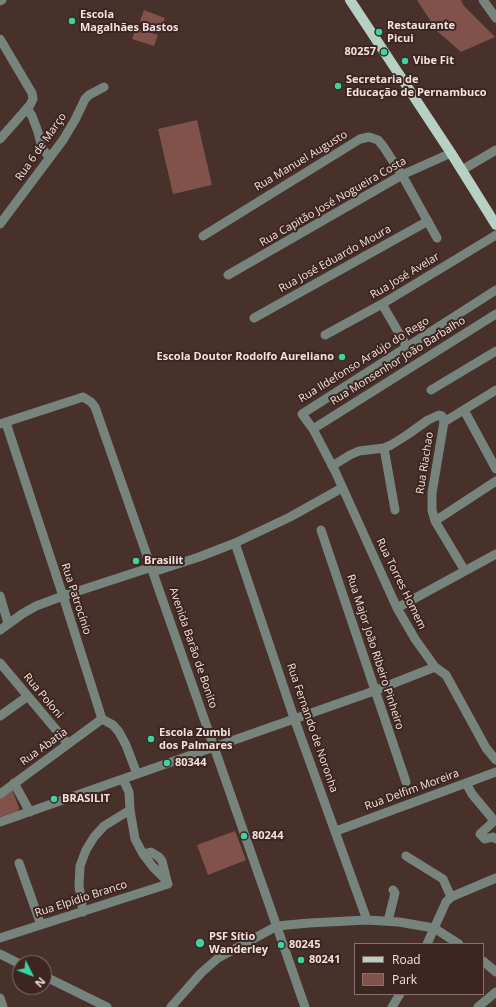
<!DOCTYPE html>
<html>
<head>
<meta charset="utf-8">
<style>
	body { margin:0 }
	#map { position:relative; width:496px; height:1007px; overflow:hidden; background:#48302b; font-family:"Open Sans",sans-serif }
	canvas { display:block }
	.legend { position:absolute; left:354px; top:943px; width:130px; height:52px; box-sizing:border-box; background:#3d2621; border:1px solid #85716d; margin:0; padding:5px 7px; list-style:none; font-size:12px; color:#f2e1de }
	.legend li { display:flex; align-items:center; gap:8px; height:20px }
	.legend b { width:20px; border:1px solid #85716d }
	.north { position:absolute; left:12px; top:955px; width:40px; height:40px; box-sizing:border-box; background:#3d2621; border:1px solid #85716d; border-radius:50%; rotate:132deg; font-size:11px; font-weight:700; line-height:16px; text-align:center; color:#f2e1de }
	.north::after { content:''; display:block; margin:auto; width:14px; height:18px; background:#3cd4a3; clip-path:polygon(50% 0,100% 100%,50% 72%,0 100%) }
</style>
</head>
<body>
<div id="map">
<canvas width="496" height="1007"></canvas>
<ul class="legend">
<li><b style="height:5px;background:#b6d0c4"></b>Road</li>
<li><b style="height:11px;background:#805249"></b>Park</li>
</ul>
<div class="north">N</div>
</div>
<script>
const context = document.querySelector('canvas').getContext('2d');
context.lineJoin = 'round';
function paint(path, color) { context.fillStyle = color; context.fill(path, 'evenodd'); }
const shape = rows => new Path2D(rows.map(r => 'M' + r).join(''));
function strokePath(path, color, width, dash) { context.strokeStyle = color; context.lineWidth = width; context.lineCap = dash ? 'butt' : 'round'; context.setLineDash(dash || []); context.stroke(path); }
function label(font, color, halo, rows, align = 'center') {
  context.font = font + ' "Open Sans",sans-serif'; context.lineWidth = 4; context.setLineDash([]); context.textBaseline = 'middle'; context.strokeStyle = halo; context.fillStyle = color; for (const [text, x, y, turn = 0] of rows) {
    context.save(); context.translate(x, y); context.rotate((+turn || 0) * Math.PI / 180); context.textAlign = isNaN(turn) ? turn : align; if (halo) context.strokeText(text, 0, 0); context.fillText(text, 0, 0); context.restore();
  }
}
paint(shape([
	[417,0,461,0,464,6,495,37,461,52,437,31],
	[144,10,165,18,161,29,140,21],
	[136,28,158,35,154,46,132,39],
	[197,120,212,185,173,194,158,129],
	[12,789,19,808,18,811,0,817,0,796],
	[235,831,246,860,208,875,197,845]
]), '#805249');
strokePath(shape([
	[483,0,496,18],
	[0,1,2,0],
	[0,39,32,93,33,99,30,105,0,139],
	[27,108,32,116,38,132,42,148,49,157],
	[462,170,496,150],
	[0,224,63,140,75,120,85,99,89,95,104,87],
	[203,236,360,139,369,137,378,140,383,146,402,175,437,238],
	[228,275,402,175,451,153],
	[496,290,302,414,313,429,335,471,397,608,415,639,435,667,446,675,486,748,496,760],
	[382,304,407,347],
	[254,318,428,221],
	[325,335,382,304,496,235],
	[431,390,496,351],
	[464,410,496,469],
	[444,422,496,390],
	[6,423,63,596,102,719,113,725,119,732,126,745,137,774],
	[0,424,83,397,91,402,95,407,305,1007],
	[313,429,496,314],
	[384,448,395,510],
	[332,466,350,455,359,451,384,448,391,445,407,435,428,420,439,415,442,416,444,422,432,493,432,510,435,521,465,571],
	[435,521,496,481],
	[321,530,406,782],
	[235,543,294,718,367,920],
	[153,572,199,557,235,543,290,517,342,488],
	[0,596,8,623],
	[397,608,496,554],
	[0,630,22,614,36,606,63,596,152,567],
	[0,663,68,744],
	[0,716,28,696],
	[14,783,30,812],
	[466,783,472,794,492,818,492,823,480,834,485,839,493,837,496,839],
	[0,794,102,719],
	[0,822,374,691,435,667],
	[336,831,496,772],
	[143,854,151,852,159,857,162,861,167,881],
	[406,856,443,879,451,897],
	[19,863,41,925],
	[83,912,79,886,80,866,86,850,94,837,104,826,130,810],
	[388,921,395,893,393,890],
	[0,938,168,884,167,881,153,867,143,854,135,839,130,810,129,792,123,779],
	[427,944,446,902,451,897,496,878],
	[0,954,20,964],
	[483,961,496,972],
	[44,976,107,1007],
	[0,998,3,1007],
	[171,1007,201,973,218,958,277,926,309,923,367,920,399,922,434,928,459,944],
	[392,1007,400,994],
	[478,1007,496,992]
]), '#77847e', 9);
strokePath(shape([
	[350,0,451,153,496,225]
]), '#b6d0c4', 10);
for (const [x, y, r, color] of [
	[72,21,4,"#3cd4a3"],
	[379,32,4,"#3cd4a3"],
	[384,52,4,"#3cd4a3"],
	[405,61,4,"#3cd4a3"],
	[338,86,4,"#3cd4a3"],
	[342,357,4,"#3cd4a3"],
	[136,561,4,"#3cd4a3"],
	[151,739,4,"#3cd4a3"],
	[167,763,4,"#3cd4a3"],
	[54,799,4,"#3cd4a3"],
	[244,836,4,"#3cd4a3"],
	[200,943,5,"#3cd4a3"],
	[281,945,4,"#3cd4a3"],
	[301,960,4,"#3cd4a3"]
]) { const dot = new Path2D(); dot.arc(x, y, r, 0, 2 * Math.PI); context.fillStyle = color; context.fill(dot); strokePath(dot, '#3d2621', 1.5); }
label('bold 11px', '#f2e1de', '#3d2621', [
	["Escola",80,15],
	["Magalhães Bastos",80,28],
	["Restaurante",387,26],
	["Picui",387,39],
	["80257",376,52,"right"],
	["Vibe Fit",413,61],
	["Secretaria de",346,80],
	["Educação de Pernambuco",346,93],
	["Escola Doutor Rodolfo Aureliano",334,357,"right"],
	["Brasilit",144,561],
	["Escola Zumbi",159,733],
	["dos Palmares",159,746],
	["80344",175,763],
	["BRASILIT",62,799],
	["80244",252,836],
	["PSF Sítio",209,937],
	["Wanderley",209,950],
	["80245",289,945],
	["80241",309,960]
], 'left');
label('11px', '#f2e1de', '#3d2621', [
	["Rua 6 de Março",41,147,-55],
	["Rua Manuel Augusto",301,161,-31],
	["Rua Capitão José Nogueira Costa",333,202,-30],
	["Rua José Eduardo Moura",335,259,-29],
	["Rua José Avelar",405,276,-31],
	["Rua Ildefonso Araújo do Rego",364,360,-32],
	["Rua Monsenhor João Barbalho",398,361,-32],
	["Rua Riachao",425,463,-81],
	["Rua Torres Homem",401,584,64],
	["Rua Patrocínio",76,599,72],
	["Avenida Barão de Bonito",193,648,71],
	["Rua Major João Ribeiro Pinheiro",375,652,72],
	["Rua Poloni",43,696,50],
	["Rua Fernando de Noronha",312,728,71],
	["Rua Abatia",44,747,-36],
	["Rua Delfim Moreira",412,790,-20],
	["Rua Elpídio Branco",81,899,-18]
]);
</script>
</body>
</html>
